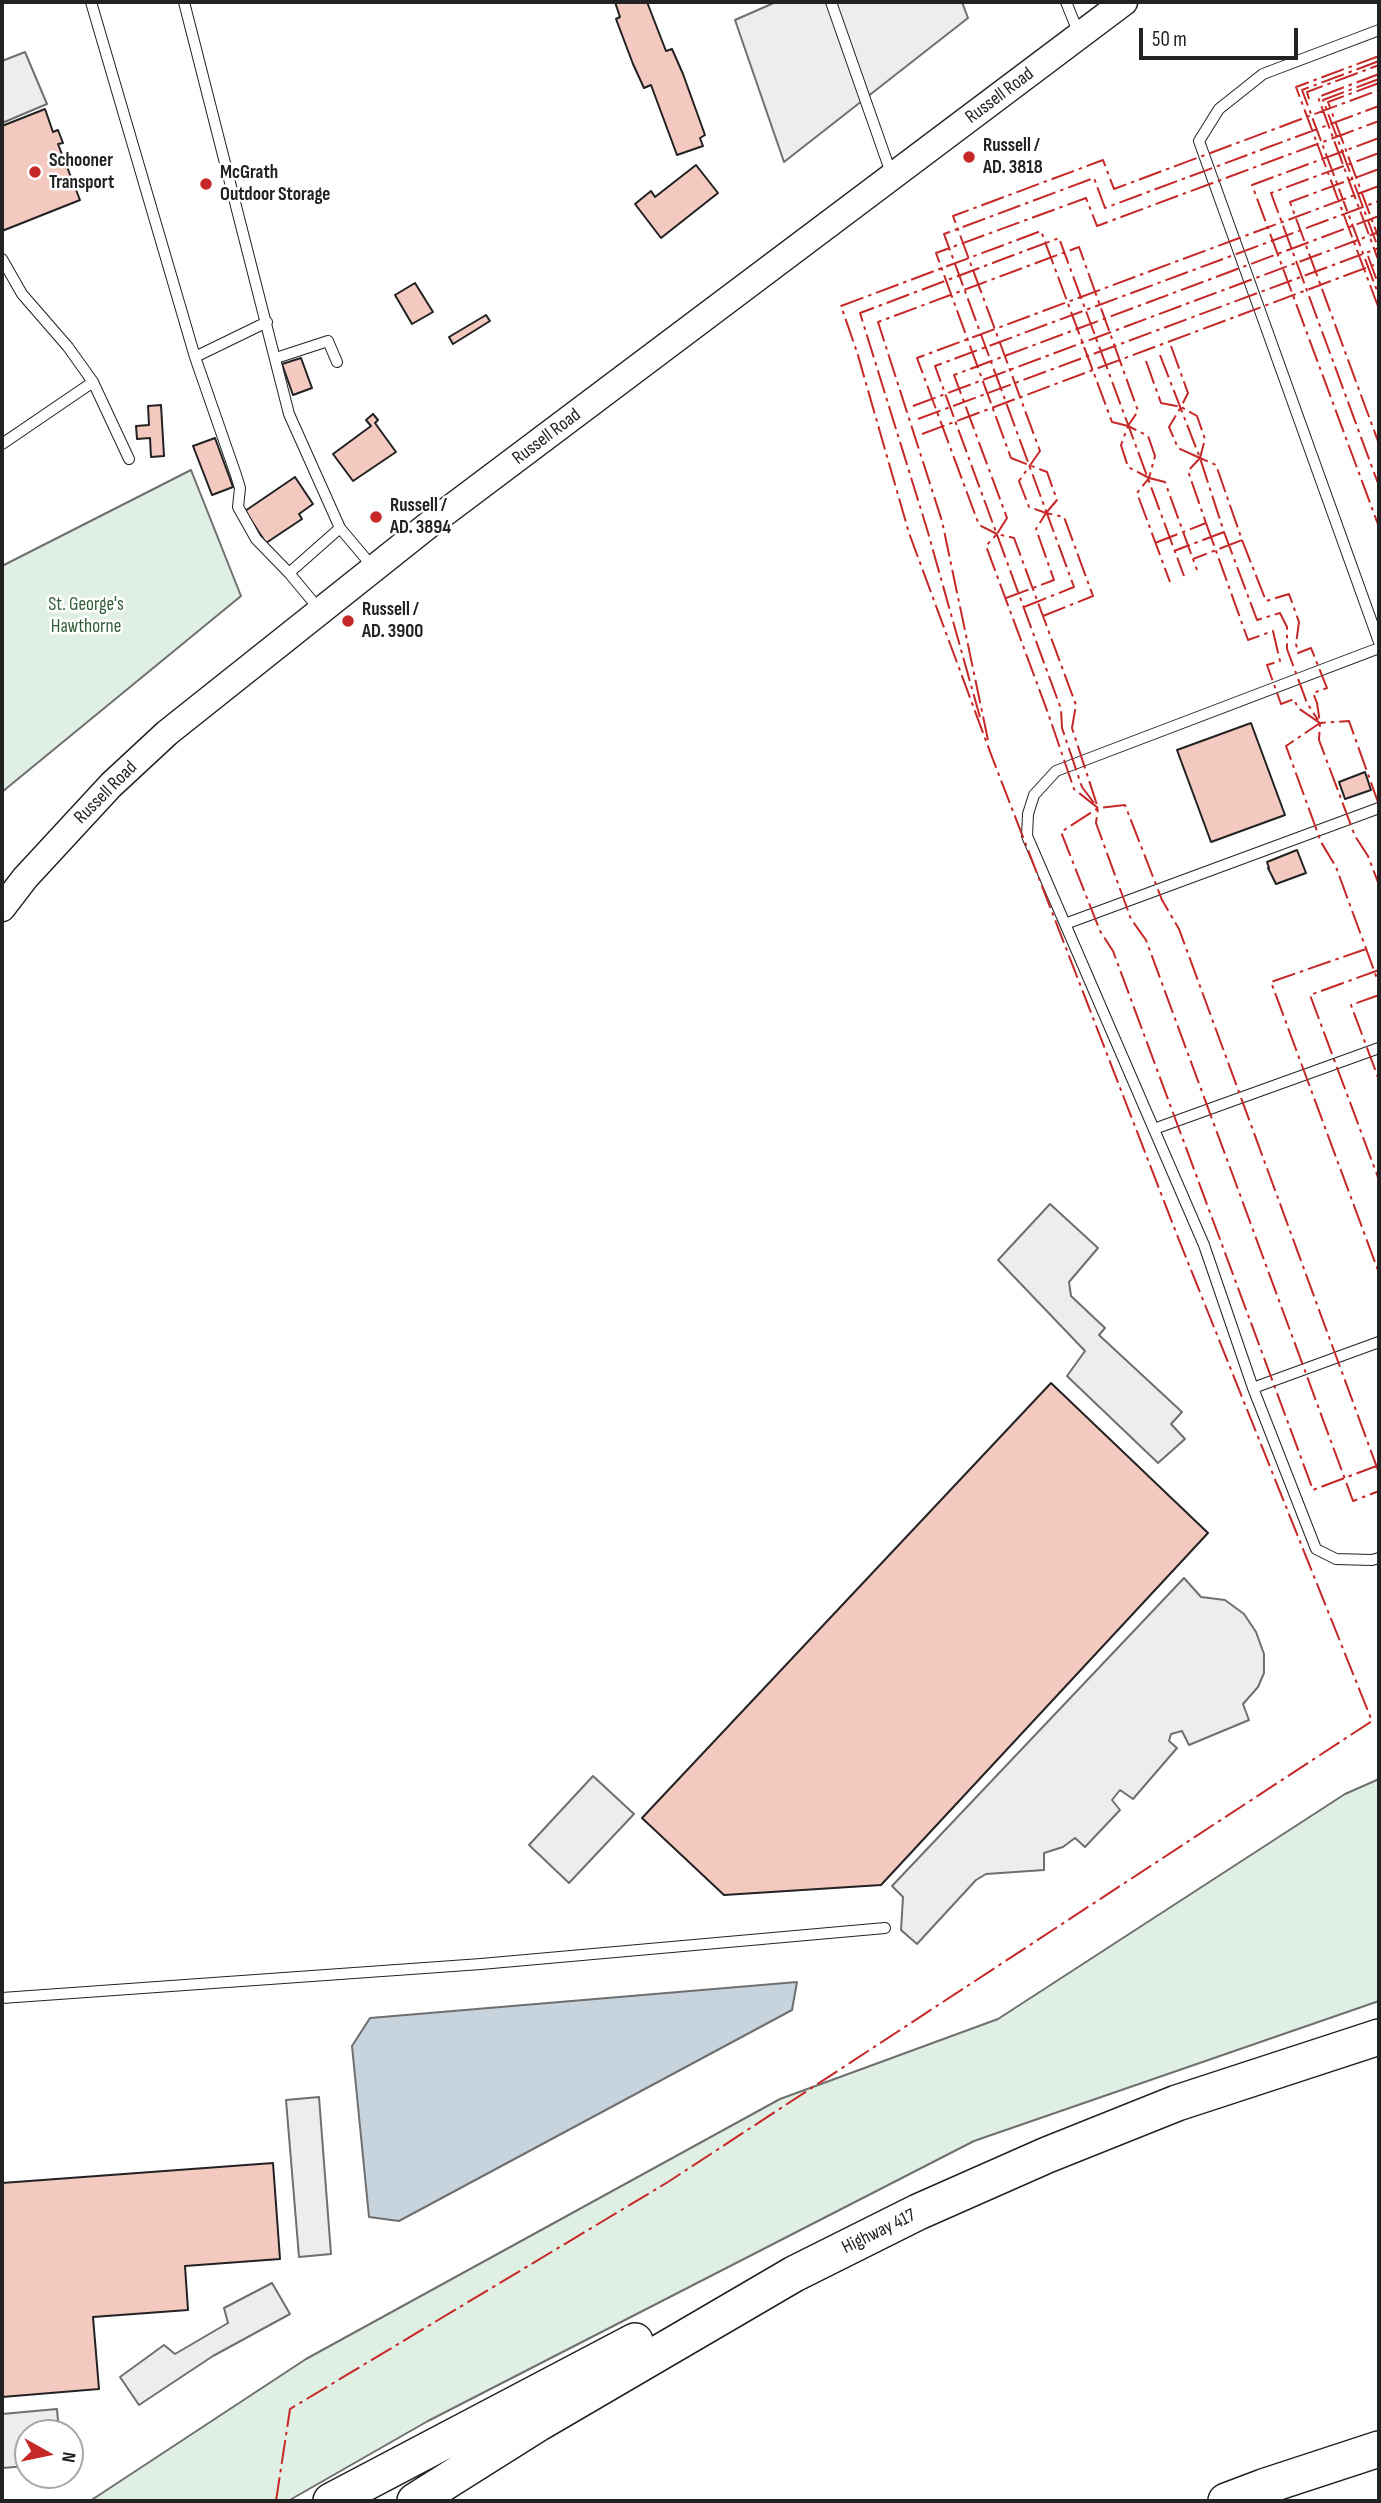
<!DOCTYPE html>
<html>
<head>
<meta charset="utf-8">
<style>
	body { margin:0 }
	#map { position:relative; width:1381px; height:2503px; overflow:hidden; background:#fff; font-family:"Sofia Sans Condensed",sans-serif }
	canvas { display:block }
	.frame { position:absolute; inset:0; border:4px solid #222; pointer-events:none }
	.north { position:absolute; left:14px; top:2419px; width:70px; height:70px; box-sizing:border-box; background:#fff; border:2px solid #a7a7a7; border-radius:50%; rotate:99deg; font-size:19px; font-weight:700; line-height:28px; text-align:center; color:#222 }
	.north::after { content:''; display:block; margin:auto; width:24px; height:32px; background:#c62828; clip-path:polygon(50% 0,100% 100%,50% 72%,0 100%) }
	.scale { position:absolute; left:1139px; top:28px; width:159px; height:32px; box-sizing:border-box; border:4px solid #222; border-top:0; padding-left:9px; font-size:21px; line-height:24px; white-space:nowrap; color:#222; -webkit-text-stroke:5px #fff; paint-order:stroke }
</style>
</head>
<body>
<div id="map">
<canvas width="1381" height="2503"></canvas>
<div class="frame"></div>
<div class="north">N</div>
<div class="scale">50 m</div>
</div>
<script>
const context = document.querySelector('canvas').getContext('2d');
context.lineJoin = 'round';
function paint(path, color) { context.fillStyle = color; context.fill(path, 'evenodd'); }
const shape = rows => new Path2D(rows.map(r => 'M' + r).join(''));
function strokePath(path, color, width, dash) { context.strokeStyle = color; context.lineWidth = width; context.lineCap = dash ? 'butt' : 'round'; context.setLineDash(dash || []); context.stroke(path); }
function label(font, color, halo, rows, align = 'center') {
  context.font = font + ' "Sofia Sans Condensed",sans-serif'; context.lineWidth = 5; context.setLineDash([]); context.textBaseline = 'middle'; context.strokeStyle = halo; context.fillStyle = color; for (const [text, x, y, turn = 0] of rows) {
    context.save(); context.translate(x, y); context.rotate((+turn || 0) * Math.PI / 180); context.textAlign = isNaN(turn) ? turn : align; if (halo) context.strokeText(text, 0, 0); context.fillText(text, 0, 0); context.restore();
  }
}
const green = shape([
	[191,470,241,596,2,792,2,566,191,470],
	[1379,1779,1379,2001,974,2141,428,2421,288,2501,90,2501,306,2359,780,2099,998,2019,1345,1794,1379,1779]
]);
paint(green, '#e0efe3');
strokePath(green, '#6f6f6f', 2);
const parking = shape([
	[776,2,962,2,968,18,784,162,735,20,776,2],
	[25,52,47,104,2,123,2,61,25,52],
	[1050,1204,1098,1248,1069,1282,1071,1296,1105,1328,1099,1335,1182,1412,1171,1424,1185,1439,1158,1463,1067,1376,1085,1351,998,1260,1050,1204],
	[1184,1578,1201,1597,1225,1600,1244,1614,1256,1632,1264,1654,1264,1673,1258,1687,1243,1704,1249,1720,1189,1745,1182,1731,1171,1734,1169,1741,1177,1748,1133,1799,1120,1790,1112,1800,1120,1810,1085,1847,1075,1838,1063,1847,1044,1853,1044,1870,986,1874,976,1880,917,1944,901,1930,903,1897,892,1886,1184,1578],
	[593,1776,634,1814,569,1883,529,1845,593,1776],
	[319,2097,331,2254,299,2257,286,2100,319,2097],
	[272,2283,290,2314,213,2356,139,2405,120,2377,164,2345,175,2354,228,2323,224,2308,272,2283],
	[57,2409,59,2433,28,2433,28,2466,2,2468,2,2414,57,2409]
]);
paint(parking, '#ededed');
strokePath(parking, '#6f6f6f', 2);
const water = shape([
	[797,1982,792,2010,399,2221,369,2217,352,2046,370,2018,797,1982]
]);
paint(water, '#c7d3dd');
strokePath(water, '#6f6f6f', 2);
const building = shape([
	[615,2,647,2,666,51,672,49,683,74,705,135,700,138,703,146,677,155,651,85,644,88,633,64,616,19,620,17,615,2],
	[45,109,53,132,58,130,63,143,58,144,80,200,2,231,2,126,45,109],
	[696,165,718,193,661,238,635,204,651,191,655,197,696,165],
	[415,283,433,312,412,324,395,295,415,283],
	[486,315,490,321,453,344,449,337,486,315],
	[301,358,312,388,293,395,282,364,301,358],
	[161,405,164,456,151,457,150,438,137,439,136,426,149,425,148,406,161,405],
	[373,414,378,420,375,423,396,452,353,481,333,454,371,426,366,420,373,414],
	[215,438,233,487,212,495,193,446,215,438],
	[295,477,313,504,299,514,302,519,266,543,245,511,295,477],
	[1251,723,1285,815,1211,842,1177,750,1251,723],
	[1365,772,1371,790,1345,799,1339,782,1365,772],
	[1297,850,1306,873,1276,884,1268,868,1269,868,1267,862,1297,850],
	[1051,1383,1208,1533,881,1885,724,1895,642,1818,1051,1383],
	[273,2163,280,2259,185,2266,188,2310,93,2317,99,2389,2,2397,2,2183,273,2163]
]);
paint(building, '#f3c9c0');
strokePath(building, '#222', 2);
const lane = shape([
	[91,2,195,357,267,322],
	[184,2,289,414,340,528,372,566],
	[831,2,891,173],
	[1066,2,1079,34],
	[1379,30,1263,74,1219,109,1199,141,1379,642],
	[2,259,22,294,68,347,93,382,129,459],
	[195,357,236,475,240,488,238,507,256,539,289,573],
	[276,358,328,341,337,362],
	[2,444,93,382],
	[319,609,289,573,340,528],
	[1379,648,1056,771,1034,795,1028,814,1027,836,1204,1245,1253,1388,1316,1549,1336,1559,1372,1560,1379,1558],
	[1065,924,1379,808],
	[1154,1129,1379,1048],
	[1253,1388,1379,1342],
	[2,1998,481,1964,885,1928]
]);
const secondary = shape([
	[2,908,25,878,111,785,167,733,431,523,1124,2]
]);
const highway = shape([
	[331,2501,635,2341],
	[415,2501,539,2423,794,2274,918,2212,1047,2155,1177,2103,1379,2037],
	[1226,2501,1263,2487,1379,2449]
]);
strokePath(lane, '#222', 12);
strokePath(secondary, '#222', 29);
strokePath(highway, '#222', 38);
strokePath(lane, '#fff', 10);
strokePath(secondary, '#fff', 26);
strokePath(highway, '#fff', 35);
strokePath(shape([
	[1379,56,1296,87,1379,309],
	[1379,61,1302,90,1379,296],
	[1379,74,1318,97,1379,262],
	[1379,79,1323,100,1379,250],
	[1379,83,1328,102,1379,239],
	[1309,99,1307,92,1379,65],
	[1379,138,1252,185,1379,527],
	[1379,153,1271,193,1379,486],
	[1379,169,1290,202,1379,444],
	[1379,216,954,375,1007,518,997,534,1014,538,1076,705,1072,728,1098,808,1096,823,1131,919,1146,940,1353,1501,1379,1491],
	[1368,256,1379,286],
	[1171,346,1188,393,1181,407,1197,416,1205,439,1200,458,1216,465,1242,540,1193,559],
	[1160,355,1200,458,1224,532,1174,551],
	[1146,361,1161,403,1181,407,1169,427,1178,448,1200,458],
	[913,406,1379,232],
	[918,419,1379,248],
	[922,434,1379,263],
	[1206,523,1248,640,1273,631,1280,661,1267,665,1281,704,1294,699,1298,708,1320,723],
	[1224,532,1257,620,1280,613,1287,627,1287,649,1307,703,1318,720],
	[1242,540,1266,601,1289,594,1299,622,1296,644,1298,653,1311,648,1327,688,1313,693,1317,703,1320,723,1319,740,1355,836,1368,856,1379,885],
	[1155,543,1206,523,1188,471,1200,458],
	[1006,598,1054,580,1036,529,1046,513,1029,507,1019,481,1040,451,953,216,1103,160,1114,189,1379,90],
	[1024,607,1074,587,944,234,1094,178,1105,208,1379,106],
	[1043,616,1093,596,1064,517,1046,513,1057,500,1047,472,1011,458,936,253,1086,198,1097,226,1379,121],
	[980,717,927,529,860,313,1059,238,1184,576],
	[988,740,942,521,878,322,1079,247,1138,411,1128,426,1148,436,1155,456,1149,478,1165,482,1197,570],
	[1094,803,1082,787,1062,728,1061,709,935,366,1379,201],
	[1379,805,1349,721,1320,723,1286,746,1321,842,1336,867,1379,984],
	[1098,808,1074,789,1048,713,986,546,997,534,979,525,917,358,1379,186],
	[1366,949,1271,982,1379,1273],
	[1379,970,1310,995,1379,1180],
	[1379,995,1351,1005,1379,1080],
	[1379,1465,1313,1490,1113,951,1100,931,1061,832,1098,808,1125,805,1162,900,1179,929,1379,1473],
	[276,2501,290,2409,668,2182,1372,1721,1179,1240,992,757,909,533,857,352,841,306,1041,231,1112,422,1128,426,1121,445,1128,467,1149,478,1137,493,1170,582]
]), '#c62828', 2, [24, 5, 3.5, 5]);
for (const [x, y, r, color] of [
	[969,157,7,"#c62828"],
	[35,172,7,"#c62828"],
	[206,184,7,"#c62828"],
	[376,517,7,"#c62828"],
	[348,621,7,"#c62828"]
]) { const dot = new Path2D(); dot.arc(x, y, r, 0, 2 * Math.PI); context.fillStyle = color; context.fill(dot); strokePath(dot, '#fff', 2.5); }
label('19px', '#222', '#fff', [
	["Russell Road",1000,96,-37],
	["Russell Road",547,437,-37],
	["Russell Road",106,793,-45],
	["Highway 417",879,2232,-26]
]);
label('bold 19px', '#222', '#fff', [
	["Russell /",983,146],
	["AD. 3818",983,168],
	["Schooner",49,161],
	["Transport",49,183],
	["McGrath",220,173],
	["Outdoor Storage",220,195],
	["Russell /",390,506],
	["AD. 3894",390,528],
	["Russell /",362,610],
	["AD. 3900",362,632]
], 'left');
label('19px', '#2f5e38', '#fff', [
	["St. George's",86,605],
	["Hawthorne",86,627]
]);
</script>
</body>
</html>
